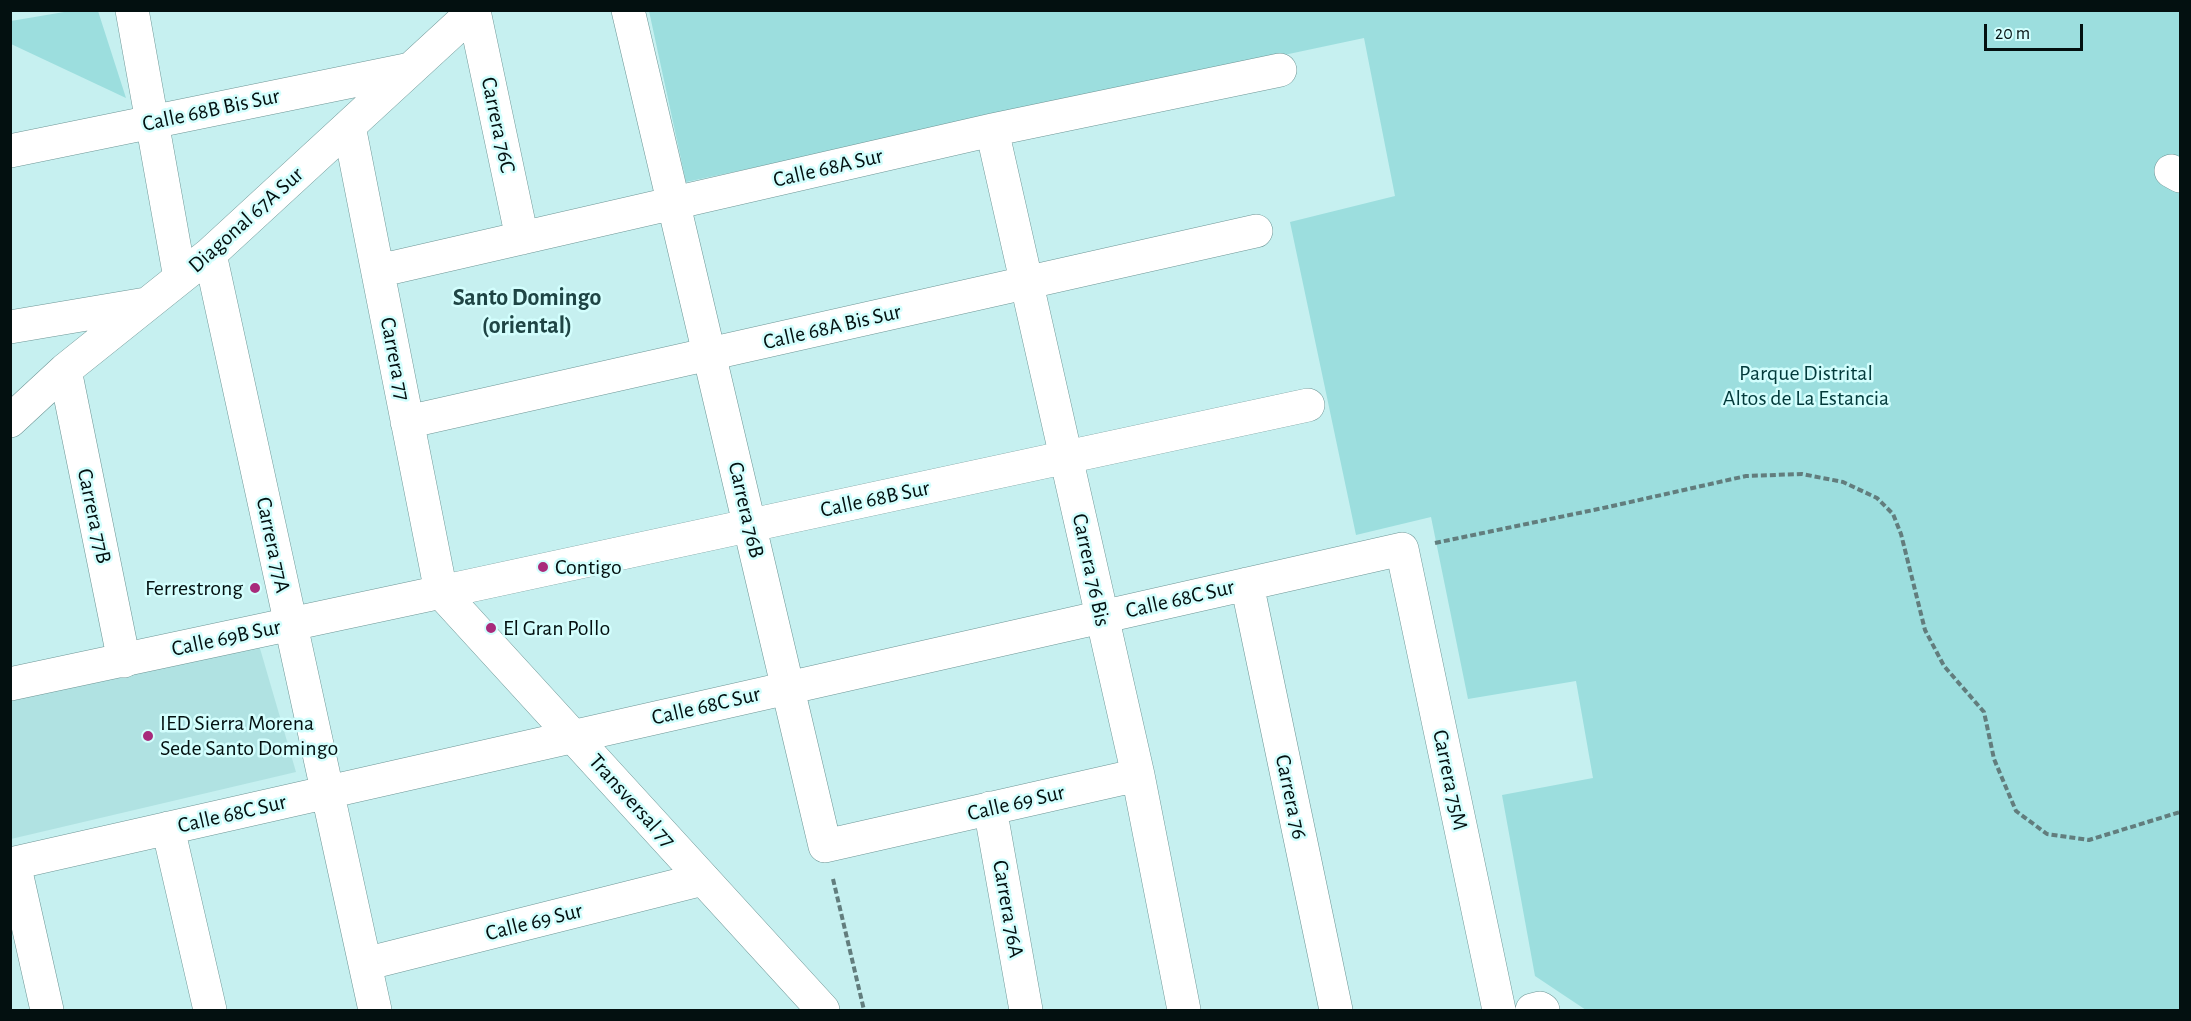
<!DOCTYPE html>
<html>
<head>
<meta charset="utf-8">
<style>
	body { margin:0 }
	#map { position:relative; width:2191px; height:1021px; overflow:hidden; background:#c6f0f0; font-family:"Alegreya Sans",sans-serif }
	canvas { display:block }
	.frame { position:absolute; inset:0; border:12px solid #031010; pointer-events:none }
	.scale { position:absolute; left:1984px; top:24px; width:99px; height:27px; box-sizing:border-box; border:3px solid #031010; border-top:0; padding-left:8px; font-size:18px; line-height:21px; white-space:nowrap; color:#031010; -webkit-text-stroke:4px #d3fefd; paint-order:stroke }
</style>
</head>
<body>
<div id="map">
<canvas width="2191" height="1021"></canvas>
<div class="frame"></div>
<div class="scale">20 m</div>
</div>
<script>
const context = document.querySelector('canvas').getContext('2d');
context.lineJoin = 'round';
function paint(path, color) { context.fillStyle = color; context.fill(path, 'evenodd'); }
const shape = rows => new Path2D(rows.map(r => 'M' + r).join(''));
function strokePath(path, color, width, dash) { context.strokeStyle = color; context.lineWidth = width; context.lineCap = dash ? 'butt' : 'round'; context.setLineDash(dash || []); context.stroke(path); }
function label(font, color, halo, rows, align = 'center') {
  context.font = font + ' "Alegreya Sans",sans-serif'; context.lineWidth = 5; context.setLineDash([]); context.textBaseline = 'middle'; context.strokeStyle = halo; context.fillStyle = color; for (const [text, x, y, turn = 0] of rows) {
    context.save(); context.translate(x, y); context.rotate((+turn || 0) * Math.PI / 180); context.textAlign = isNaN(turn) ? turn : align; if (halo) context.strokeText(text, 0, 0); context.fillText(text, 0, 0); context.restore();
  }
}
paint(shape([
	[259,645,296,772,11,839,10,701]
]), '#b0e2e2');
paint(shape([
	[70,11,98,11,126,98,11,44,11,21],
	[649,11,2180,11,2180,1010,1586,1010,1535,976,1502,795,1593,778,1576,681,1468,699,1431,517,1356,535,1290,222,1395,196,1364,38,686,182]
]), '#9cdede');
const minor = shape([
	[132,10,180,278],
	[628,10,825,846,1138,775],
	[474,11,522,238],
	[349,126,441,592,1308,405],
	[992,130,1138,775,1184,1010],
	[10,151,411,69],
	[2171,171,2180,176],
	[210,254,375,1010],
	[378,271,992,130,1280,70],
	[10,327,146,304],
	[65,370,124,661],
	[10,421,65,370,210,254,475,10],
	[407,422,1256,231],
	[1247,584,1336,1010],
	[990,808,1026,1010],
	[168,828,210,1010],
	[14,863,47,1010],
	[10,864,1402,549,1499,1010],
	[365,964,703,879],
	[1532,1010,1540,1008,1543,1010]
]);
const tertiary = shape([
	[10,684,441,592,823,1010]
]);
strokePath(minor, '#6e9696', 34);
strokePath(tertiary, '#6e9696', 34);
strokePath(shape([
	[1435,543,1608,507,1746,476,1802,474,1843,482,1877,498,1893,514,1901,534,1925,630,1944,666,1984,712,1994,759,2016,811,2047,834,2089,840,2180,812],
	[833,879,864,1010]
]), '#627d7d', 4, [6, 3]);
strokePath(minor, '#fff', 33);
strokePath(tertiary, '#fff', 33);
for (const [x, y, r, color] of [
	[543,567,6,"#a82a7b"],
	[255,588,6,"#a82a7b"],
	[491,628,6,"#a82a7b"],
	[148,736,6,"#a82a7b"]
]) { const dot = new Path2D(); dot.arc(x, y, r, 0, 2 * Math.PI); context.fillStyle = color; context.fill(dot); strokePath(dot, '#d3fefd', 2); }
label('22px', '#031010', '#d3fefd', [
	["Calle 68B Bis Sur",211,110,-12],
	["Carrera 76C",498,125,78],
	["Calle 68A Sur",828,168,-13],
	["Diagonal 67A Sur",246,220,-42],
	["Calle 68A Bis Sur",832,327,-13],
	["Carrera 77",395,359,79],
	["Calle 68B Sur",875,499,-12],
	["Carrera 76B",746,510,77],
	["Carrera 77B",94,516,78],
	["Carrera 77A",273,545,78],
	["Carrera 76 Bis",1091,570,78],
	["Calle 68C Sur",1180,599,-13],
	["Calle 69B Sur",226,638,-12],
	["Calle 68C Sur",706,706,-13],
	["Carrera 75M",1450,780,78],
	["Carrera 76",1291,797,78],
	["Transversal 77",632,801,48],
	["Calle 69 Sur",1016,803,-13],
	["Calle 68C Sur",232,814,-13],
	["Carrera 76A",1008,909,80],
	["Calle 69 Sur",534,922,-14]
]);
label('22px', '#02393a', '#d3fefd', [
	["Parque Distrital",1806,373],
	["Altos de La Estancia",1806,398]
]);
label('22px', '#031010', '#d3fefd', [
	["Contigo",555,567],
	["Ferrestrong",243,588,"right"],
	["El Gran Pollo",503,628],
	["IED Sierra Morena",160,723],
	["Sede Santo Domingo",160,748]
], 'left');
label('bold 24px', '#1f4545', '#d3fefd', [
	["Santo Domingo",527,298],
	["(oriental)",527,326]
]);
</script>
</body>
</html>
